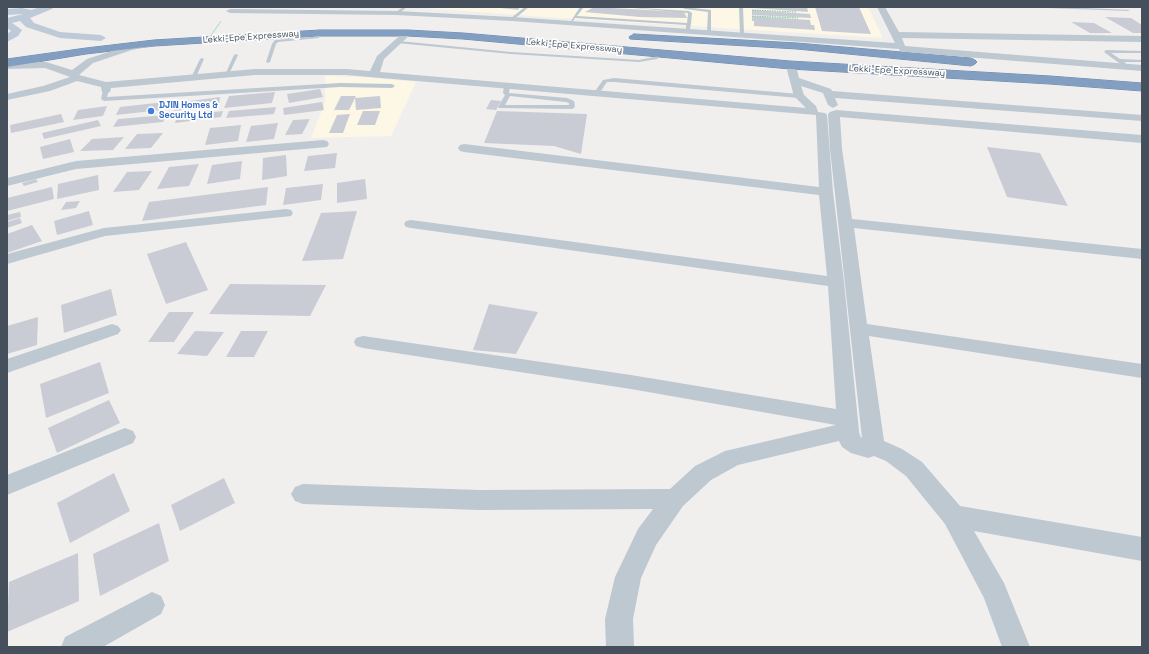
<!DOCTYPE html>
<html>
<head>
<meta charset="utf-8">
<style>
	body { margin:0 }
	#map { position:relative; width:1149px; height:654px; overflow:hidden; background:#f1eeee; font-family:"Space Grotesk",sans-serif }
	canvas { display:block }
	.frame { position:absolute; inset:0; border:8px solid #45505c; pointer-events:none }
</style>
</head>
<body>
<div id="map">
<canvas width="1149" height="654"></canvas>
<div class="frame"></div>
</div>
<script>
const context = document.querySelector('canvas').getContext('2d');
context.lineJoin = 'round';
function paint(path, color) { context.fillStyle = color; context.fill(path, 'evenodd'); }
const shape = rows => new Path2D(rows.map(r => 'M' + r).join(''));
function strokePath(path, color, width, dash) { context.strokeStyle = color; context.lineWidth = width; context.lineCap = dash ? 'butt' : 'round'; context.setLineDash(dash || []); context.stroke(path); }
function label(font, color, halo, rows, align = 'center') {
  context.font = font + ' "Space Grotesk",sans-serif'; context.lineWidth = 3.5; context.setLineDash([]); context.textBaseline = 'middle'; context.strokeStyle = halo; context.fillStyle = color; for (const [text, x, y, turn = 0] of rows) {
    context.save(); context.translate(x, y); context.rotate((+turn || 0) * Math.PI / 180); context.textAlign = isNaN(turn) ? turn : align; if (halo) context.strokeText(text, 0, 0); context.fillText(text, 0, 0); context.restore();
  }
}
paint(shape([
	[409,7,868,7,883,38,560,18],
	[325,76,360,77,416,82,391,136,311,138,325,102]
]), '#fdf7e6');
paint(shape([
	[492,7,520,7,518,10],
	[594,7,684,12,687,18,640,17,585,12],
	[753,7,807,7,808,12,753,8],
	[815,7,859,7,871,34,822,31],
	[752,10,810,14,811,18,752,15],
	[752,16,810,20,811,25,814,25,815,30,754,26,754,21,752,21],
	[1105,17,1131,18,1142,25,1142,33,1133,33],
	[1071,22,1094,23,1112,33,1090,33],
	[320,89,323,97,289,103,287,94],
	[275,92,272,103,224,108,229,96],
	[341,96,356,96,349,110,334,110],
	[380,96,381,108,356,110,355,98],
	[220,97,219,105,174,111,176,103],
	[491,100,501,101,496,110,486,109],
	[165,102,161,110,116,115,120,107],
	[322,102,324,110,284,115,283,108],
	[107,106,103,116,73,120,78,110],
	[276,107,274,114,226,118,229,111],
	[223,111,221,117,175,123,177,116],
	[363,111,380,111,375,125,357,125],
	[497,111,587,114,581,154,554,146,484,143],
	[61,114,64,122,11,133,10,125],
	[350,114,343,133,329,133,337,115],
	[167,115,163,122,113,127,118,119],
	[310,119,302,134,285,135,293,120],
	[98,120,101,126,44,139,42,133],
	[278,123,274,139,246,142,251,126],
	[241,125,238,141,205,145,210,128],
	[163,133,151,148,125,149,137,134],
	[124,137,113,150,80,151,92,139],
	[70,139,74,152,43,159,40,147],
	[987,147,1040,153,1068,206,1007,197],
	[337,153,335,168,304,171,308,156],
	[286,155,287,176,262,180,263,158],
	[242,161,240,179,207,184,212,165],
	[199,164,189,186,157,189,169,167],
	[152,171,139,190,113,192,127,172],
	[98,175,99,190,57,199,58,184],
	[36,179,38,182,24,186,22,183],
	[365,179,367,199,337,203,337,183],
	[323,184,321,200,283,205,286,188],
	[52,187,54,199,7,211,7,198],
	[268,187,266,205,142,221,149,202],
	[80,201,76,208,61,210,66,202],
	[89,211,93,225,57,235,54,221],
	[357,211,343,259,302,261,321,213],
	[20,212,21,217,7,221,7,215],
	[20,218,22,223,7,228,7,222],
	[32,225,42,241,7,253,7,234],
	[186,242,208,290,166,304,147,254],
	[230,284,326,285,310,316,209,314],
	[111,289,117,315,64,333,61,305],
	[489,304,538,312,516,354,473,350],
	[169,312,194,312,174,342,148,342],
	[38,317,37,345,7,354,7,326],
	[195,331,224,332,207,356,177,354],
	[241,331,268,331,254,357,226,357],
	[100,362,109,393,46,418,40,384],
	[109,400,120,423,57,453,48,428],
	[114,473,130,511,70,543,57,503],
	[224,478,235,503,180,531,171,505],
	[159,523,169,561,100,596,93,554],
	[78,553,79,601,7,632,9,582]
]), '#c9ccd4');
const highway = shape([
	[320,30,408,30,463,33,790,61,1050,76,1142,83,1142,91,1050,84,790,69,463,39,408,36,320,36,154,46,86,54,7,67,7,59,86,48,154,40,320,30],
	[634,34,797,43,971,58,975,60,977,62,975,64,971,66,797,49,630,39,629,37,634,34]
]);
strokePath(highway, '#6e89ac', 1);
strokePath(shape([
	[752,10,797,12],
	[752,16,798,18]
]), '#6fd1a5', 1, [1.5, 1]);
paint(shape([
	[403,7,407,7,398,14,396,14,396,12,403,7],
	[525,7,529,7,513,20,511,20,511,18,525,7],
	[580,7,584,7,577,16,687,23,688,13,623,7,689,11,692,13,691,24,690,29,688,30,686,29,686,25,575,18,573,21,571,21,580,7],
	[684,7,711,10,711,33,707,32,708,12,685,9,683,8,684,7],
	[739,7,743,7,744,34,742,35,740,34,739,7],
	[1019,7,1063,7,1130,10,1128,11,1019,7],
	[318,32,322,33,319,38,278,42,276,44,270,62,268,63,266,62,272,44,275,40,312,37,316,36,318,32],
	[399,41,511,52,639,60,654,57,661,53,663,54,657,59,639,62,511,54,397,43,399,41],
	[1106,50,1142,51,1142,53,1111,53,1120,59,1142,60,1142,62,1124,62,1130,67,1126,68,1104,52,1106,50],
	[236,54,238,55,229,74,225,75,234,55,236,54],
	[202,58,204,59,196,77,191,78,200,59,202,58],
	[614,78,799,94,802,96,799,98,614,82,607,82,598,95,594,95,593,94,603,80,614,78],
	[340,83,392,84,395,86,392,88,340,87,104,101,101,99,103,90,106,88,109,90,107,97,340,83],
	[507,84,510,86,509,93,567,98,574,101,575,107,572,109,499,108,498,107,505,95,503,93,504,86,507,84],
	[510,96,566,102,569,103,569,105,505,105,510,96]
]), '#bdc8d1');
paint(shape([
	[877,7,885,7,899,32,1142,36,1142,42,902,38,905,46,1142,65,1142,71,903,52,900,51,899,49,512,21,397,15,230,13,226,11,230,9,397,11,512,17,895,43,877,7],
	[408,30,412,33,384,59,380,72,806,108,794,96,787,70,792,67,797,70,799,78,831,89,832,91,1142,115,1142,121,835,98,838,105,833,108,828,105,823,93,801,86,804,95,816,106,818,112,825,113,827,115,833,192,844,282,859,431,860,436,862,438,830,149,828,114,830,112,836,110,1142,135,1142,143,840,117,842,149,852,219,1142,249,1142,259,854,228,867,324,1142,364,1142,378,869,336,884,441,902,449,922,462,960,506,1142,537,1142,561,974,531,1004,583,1030,647,1002,647,984,598,945,524,906,476,886,461,874,456,868,458,851,453,842,447,839,441,738,465,711,480,683,506,656,545,641,578,633,619,634,647,606,647,605,619,615,577,638,529,653,509,479,510,303,504,295,501,291,494,295,487,303,484,479,490,670,489,695,466,725,451,836,425,631,389,363,348,356,346,354,342,356,338,363,336,631,375,836,409,828,286,411,228,406,227,404,224,406,221,411,220,827,276,819,195,464,152,460,151,458,148,460,145,464,144,819,187,816,115,346,75,255,75,111,88,110,92,106,93,102,92,101,87,77,81,50,91,7,100,7,94,43,86,70,77,45,68,7,69,7,63,46,62,72,70,87,59,127,46,149,41,154,44,152,46,132,50,93,63,79,75,106,82,255,69,346,69,370,71,377,56,405,31,408,30],
	[323,140,327,141,329,144,327,147,76,169,7,186,7,178,76,161,323,140],
	[286,209,291,210,293,213,291,216,105,236,7,264,7,254,104,228,286,209],
	[112,324,118,326,121,330,118,334,7,373,7,359,112,324],
	[125,428,133,431,136,437,133,443,7,495,7,475,125,428],
	[152,592,161,596,165,605,161,614,103,647,61,647,65,637,152,592]
]), '#bdc8d1');
paint(shape([
	[40,7,54,7,52,9,30,18,34,23,60,32,101,35,106,38,101,41,60,38,26,27,20,21,12,23,22,30,18,36,7,42,7,34,11,31,7,28,7,18,23,14,7,15,7,9,22,8,31,10,40,7]
]), '#bfcad8');
paint(highway, '#829ec0');
strokePath(shape([
	[205,44,221,21]
]), '#6fd1a5', 1, [1.5, 1]);
for (const [x, y, r, color] of [
	[151,111,4,"#3f7fe0"]
]) { const dot = new Path2D(); dot.arc(x, y, r, 0, 2 * Math.PI); context.fillStyle = color; context.fill(dot); strokePath(dot, '#fff', 1.5); }
label('9px', '#45505c', '#fff', [
	["Lekki-Epe Expressway",251,37,-4],
	["Lekki-Epe Expressway",574,46,5],
	["Lekki-Epe Expressway",897,71,3]
]);
label('bold 9px', '#366cbe', '#fff', [
	["DJIN Homes &",159,106],
	["Security Ltd",159,116]
], 'left');
</script>
</body>
</html>
